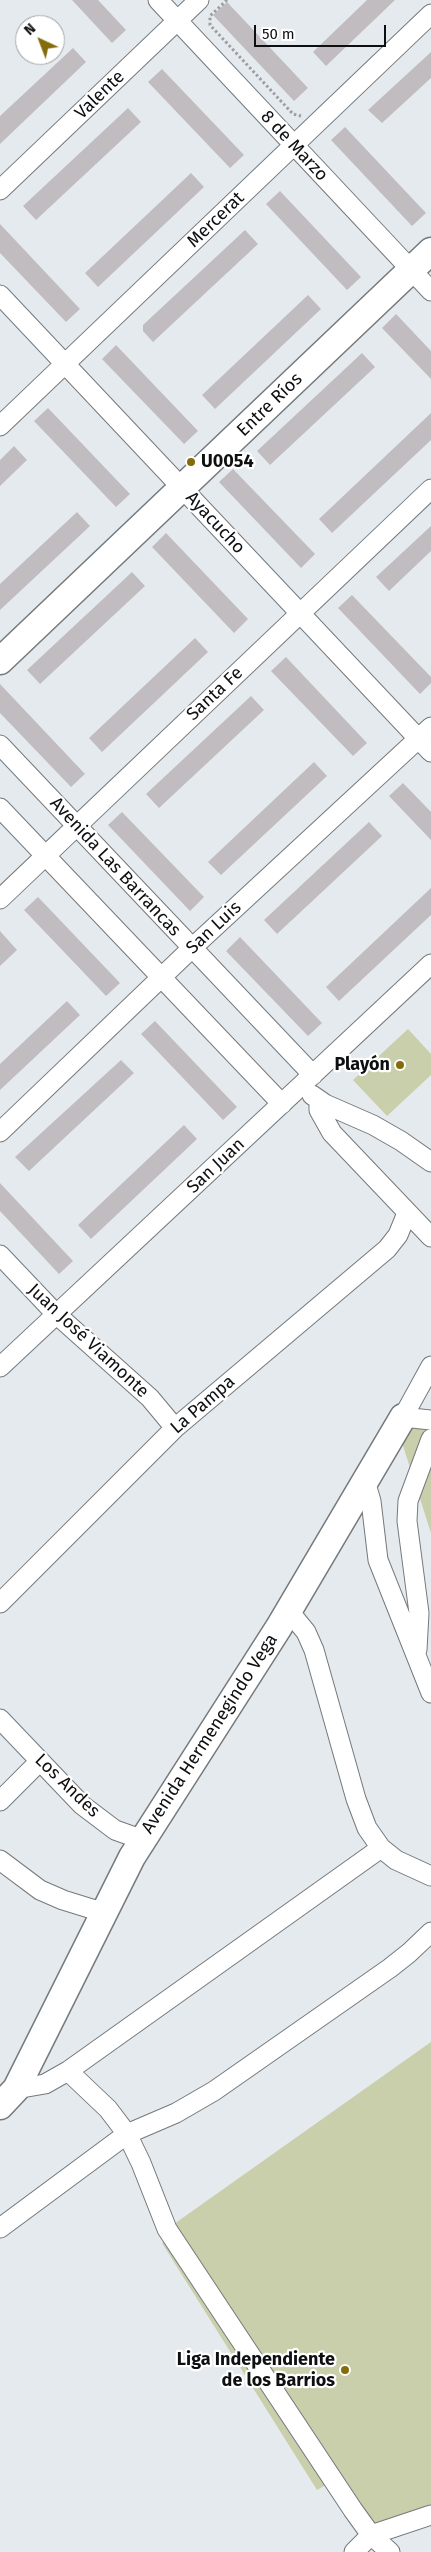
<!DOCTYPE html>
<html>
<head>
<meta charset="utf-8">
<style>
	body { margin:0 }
	#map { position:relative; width:431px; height:2552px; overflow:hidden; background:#e5eaee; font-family:"Fira Sans",sans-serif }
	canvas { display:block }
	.north { position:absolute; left:15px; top:15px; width:50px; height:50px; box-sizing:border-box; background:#fff; border:1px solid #9f9fa0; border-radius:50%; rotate:317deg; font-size:14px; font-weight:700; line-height:20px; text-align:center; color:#0e0f11 }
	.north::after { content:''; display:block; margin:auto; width:18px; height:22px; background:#846c09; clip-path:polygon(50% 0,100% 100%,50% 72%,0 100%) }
	.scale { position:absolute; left:254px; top:25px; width:132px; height:22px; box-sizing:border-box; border:2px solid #0e0f11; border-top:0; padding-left:6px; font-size:15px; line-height:18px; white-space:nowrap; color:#0e0f11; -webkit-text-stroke:4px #fff; paint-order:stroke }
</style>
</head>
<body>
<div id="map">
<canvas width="431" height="2552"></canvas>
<div class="north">N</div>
<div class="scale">50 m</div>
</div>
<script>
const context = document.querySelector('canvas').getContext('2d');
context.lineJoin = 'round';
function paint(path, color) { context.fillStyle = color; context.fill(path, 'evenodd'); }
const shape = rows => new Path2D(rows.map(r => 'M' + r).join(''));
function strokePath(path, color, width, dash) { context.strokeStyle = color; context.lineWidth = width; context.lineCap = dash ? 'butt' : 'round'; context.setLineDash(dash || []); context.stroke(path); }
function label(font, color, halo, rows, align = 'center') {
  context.font = font + ' "Fira Sans",sans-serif'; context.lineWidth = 4.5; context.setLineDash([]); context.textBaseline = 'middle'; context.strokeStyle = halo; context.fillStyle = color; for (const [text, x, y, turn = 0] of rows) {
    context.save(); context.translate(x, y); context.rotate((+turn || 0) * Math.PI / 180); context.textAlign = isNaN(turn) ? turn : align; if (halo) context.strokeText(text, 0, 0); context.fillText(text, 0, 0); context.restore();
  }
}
paint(shape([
	[408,1029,431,1054,431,1075,387,1116,353,1080],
	[431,1420,431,1533,397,1427],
	[431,2042,431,2515,371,2535,333,2481,317,2490,162,2243,172,2237,167,2229]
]), '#c9ceab');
paint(shape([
	[72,0,98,0,126,30,112,43],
	[367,0,395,0,326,66,313,52],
	[227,2,308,88,294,101,213,15],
	[73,48,86,62,0,144,0,116],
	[431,52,431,78,382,123,368,110],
	[162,69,244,155,230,168,148,82],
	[128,108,141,122,36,220,23,206],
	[345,127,426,213,412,226,331,140],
	[191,173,204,187,98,287,85,273],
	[280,191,361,277,347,290,266,204],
	[0,224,80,309,66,322,0,253],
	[245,230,258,244,153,342,143,331,143,325],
	[308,295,321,309,215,409,202,395],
	[396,314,431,351,431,379,382,328],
	[116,345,198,431,184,444,102,359],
	[362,353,375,367,270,465,257,451],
	[48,408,130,494,116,507,34,421],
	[431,413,431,440,332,533,319,519],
	[14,446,27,460,0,486,0,460],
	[233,469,315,554,301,568,219,482],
	[77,512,90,526,0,610,0,584],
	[431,526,431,551,389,591,376,577],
	[166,533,248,619,234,633,152,547],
	[132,572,145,586,40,684,27,670],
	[352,595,431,677,431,683,420,694,338,608],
	[195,638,208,652,102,752,89,738],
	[286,657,367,743,353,756,271,671],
	[0,684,85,774,71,787,0,713],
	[251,696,264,710,159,808,146,794],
	[314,762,327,776,221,875,208,862],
	[403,783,431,812,431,840,389,796],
	[122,812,204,897,190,911,108,825],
	[369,822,382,836,277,934,264,920],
	[431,888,431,915,339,1001,326,987],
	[38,897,120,983,106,996,24,910],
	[0,931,17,950,0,966],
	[240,937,322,1023,308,1036,226,951],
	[67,1001,80,1015,0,1090,0,1064],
	[155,1021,237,1107,223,1120,141,1034],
	[121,1060,134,1073,29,1171,15,1157],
	[184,1125,197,1139,91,1239,78,1225],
	[0,1183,73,1261,59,1274,0,1211]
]), '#c1bcc0');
const street = shape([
	[158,0,431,291],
	[0,190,199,0],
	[0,295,431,752],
	[0,426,431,14],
	[0,745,313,1075],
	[0,808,282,1104],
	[0,899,431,489],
	[312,1095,325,1104,373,1125,401,1141,431,1162],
	[319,1100,319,1110,332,1133,431,1237],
	[0,1132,192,948,431,727],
	[0,1255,56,1314,150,1398,175,1428],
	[431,1366,403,1417,431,1420],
	[0,1367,431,964],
	[365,1481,371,1501,378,1560,431,1693],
	[0,1603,175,1428,387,1249,398,1235,407,1213],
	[288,1610,306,1632,314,1650,356,1799,367,1828,381,1848,396,1860,431,1876],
	[417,1650,419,1613,407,1521,408,1501,431,1439],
	[0,1719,82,1805,115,1830,143,1840],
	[0,1801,40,1761],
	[0,1860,40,1890,63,1900,105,1913],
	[68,2071,108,2109,127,2134,141,2163,167,2229,353,2510,371,2535,390,2552],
	[16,2089,45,2084,68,2071,381,1848],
	[0,2228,127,2134,176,2113,214,2091,390,1968,409,1953,431,1932],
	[354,2552,371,2535,431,2515]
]);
const secondary = shape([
	[0,661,431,251],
	[0,2106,16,2089,132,1857,279,1627,403,1417]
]);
strokePath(street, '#74797c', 21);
strokePath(secondary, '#74797c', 29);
strokePath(shape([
	[227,0,210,16,210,25,293,114,301,116]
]), '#9b9fa2', 3, [2.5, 2.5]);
strokePath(street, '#fff', 19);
strokePath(secondary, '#fff', 26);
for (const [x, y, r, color] of [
	[191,462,5,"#846c09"],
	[400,1065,5,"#846c09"],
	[345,2370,5,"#846c09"]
]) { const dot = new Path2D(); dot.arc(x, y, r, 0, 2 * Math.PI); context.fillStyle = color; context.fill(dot); strokePath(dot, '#fff', 2); }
label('18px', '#0e0f11', '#fff', [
	["Valente",100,95,-44],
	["8 de Marzo",294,146,47],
	["Mercerat",216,220,-44],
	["Entre Ríos",270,405,-44],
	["Ayacucho",215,523,47],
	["Santa Fe",215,694,-43],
	["Avenida Las Barrancas",115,867,47],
	["San Luis",214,928,-43],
	["San Juan",216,1166,-43],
	["Juan José Viamonte",88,1341,43],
	["La Pampa",203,1405,-41],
	["Avenida Hermenegindo Vega",210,1734,-57],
	["Los Andes",67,1786,44]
]);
label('bold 18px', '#0e0f11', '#fff', [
	["U0054",201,462,"left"],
	["Playón",390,1065],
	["Liga Independiente",335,2360],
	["de los Barrios",335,2381]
], 'right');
</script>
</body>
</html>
